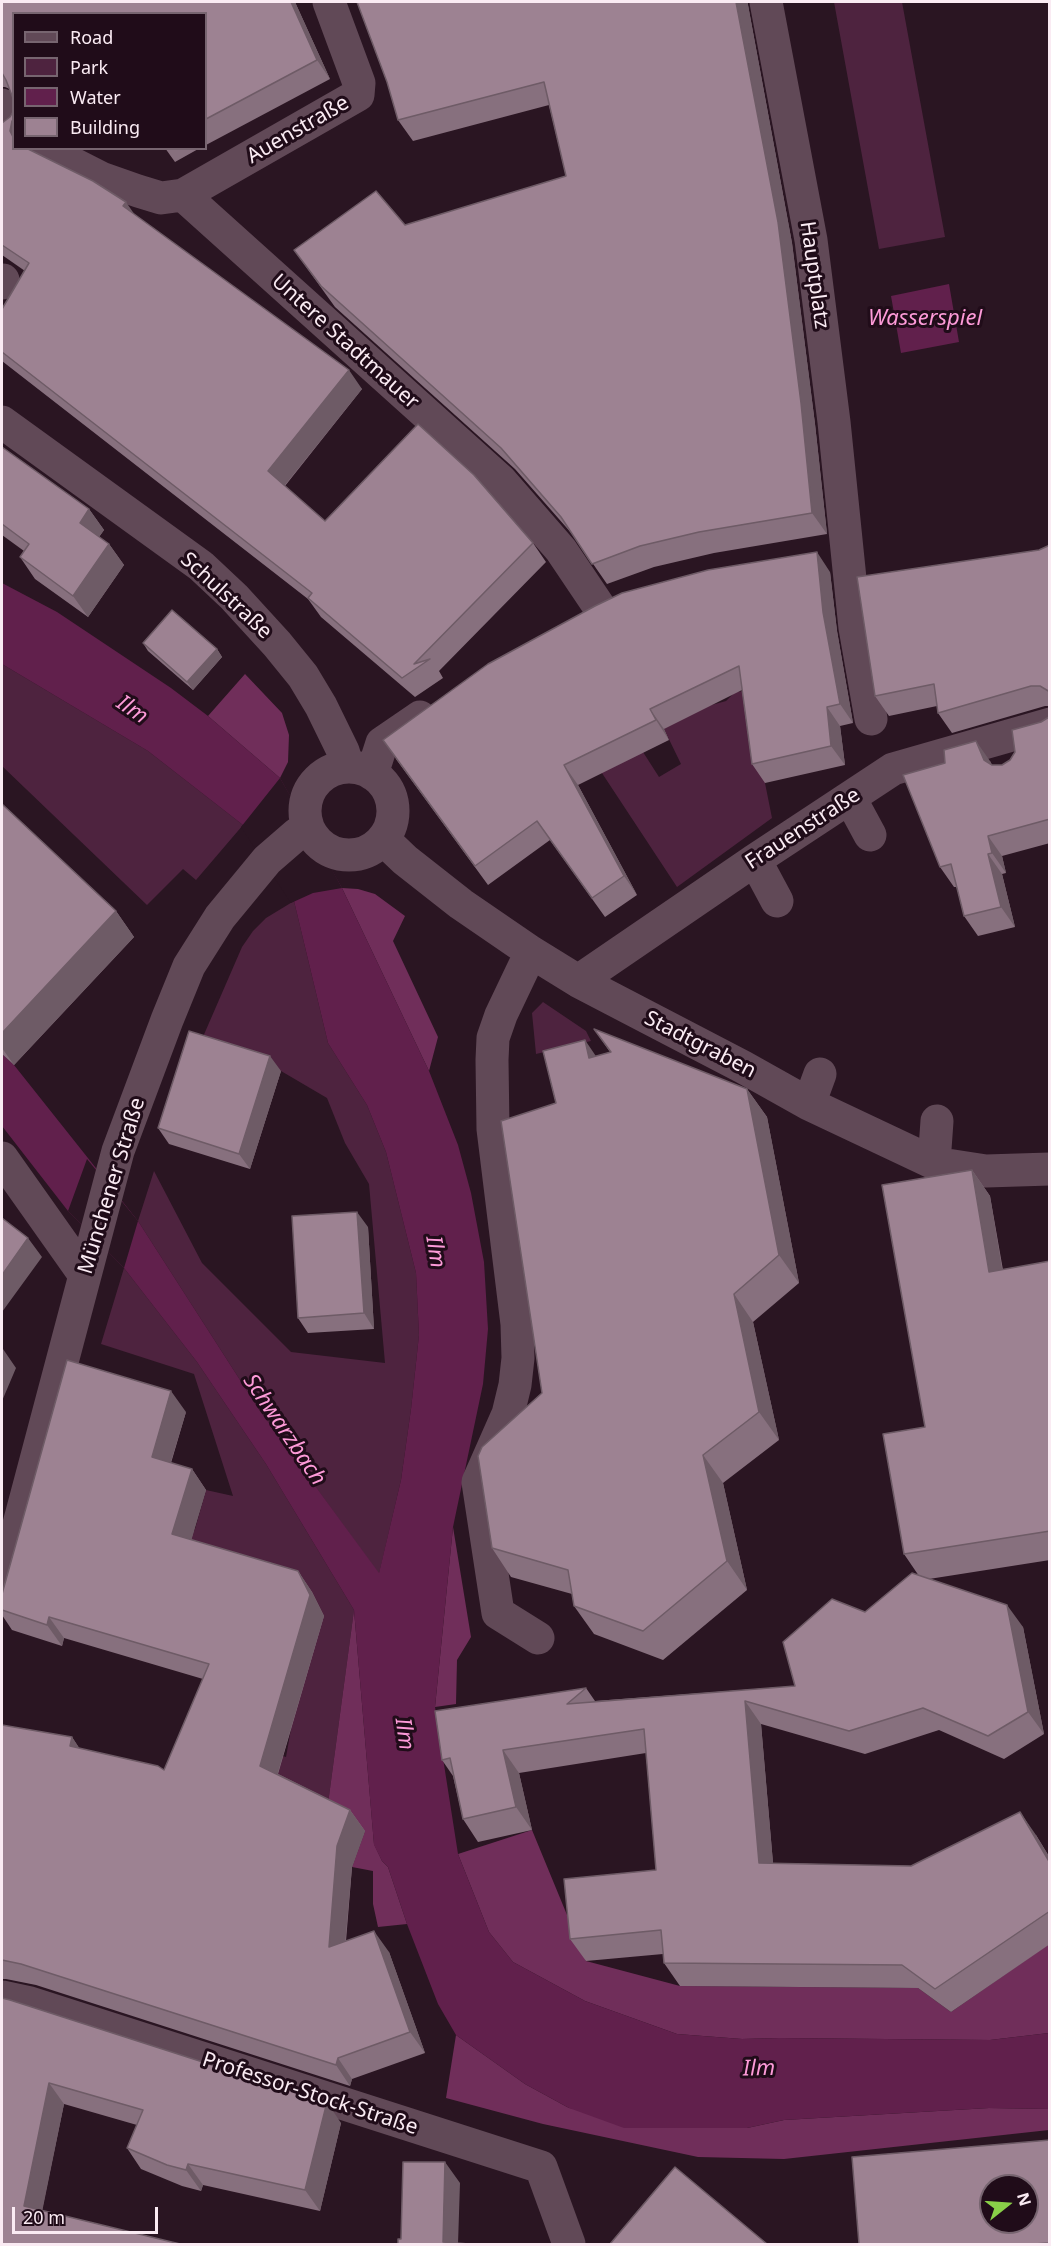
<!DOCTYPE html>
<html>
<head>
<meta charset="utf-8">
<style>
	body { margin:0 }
	#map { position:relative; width:1051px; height:2246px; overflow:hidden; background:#2a1522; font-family:"Noto Sans",sans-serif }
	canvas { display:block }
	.frame { position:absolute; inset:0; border:3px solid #faebf3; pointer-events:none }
	.legend { position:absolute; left:12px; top:12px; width:195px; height:138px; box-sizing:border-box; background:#200c19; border:2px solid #776570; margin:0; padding:8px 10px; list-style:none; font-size:18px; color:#faebf3 }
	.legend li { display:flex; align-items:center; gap:12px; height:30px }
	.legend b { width:30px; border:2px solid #776570 }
	.north { position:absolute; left:979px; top:2174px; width:60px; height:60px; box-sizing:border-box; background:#200c19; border:2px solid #776570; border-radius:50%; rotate:73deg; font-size:16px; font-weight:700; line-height:24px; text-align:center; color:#faebf3 }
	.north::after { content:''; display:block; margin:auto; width:21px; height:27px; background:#89cf48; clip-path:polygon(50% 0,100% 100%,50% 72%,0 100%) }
	.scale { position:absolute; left:12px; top:2207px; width:146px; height:27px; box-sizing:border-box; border:3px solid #faebf3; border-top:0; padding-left:8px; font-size:18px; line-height:21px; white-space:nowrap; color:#faebf3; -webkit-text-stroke:4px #200c19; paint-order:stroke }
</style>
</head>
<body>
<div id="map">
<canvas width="1051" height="2246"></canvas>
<div class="frame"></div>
<ul class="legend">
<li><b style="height:8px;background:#614957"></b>Road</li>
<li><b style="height:16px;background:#4e233f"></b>Park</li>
<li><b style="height:16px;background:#61204c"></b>Water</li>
<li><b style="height:16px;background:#9d8292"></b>Building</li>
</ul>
<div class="north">N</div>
<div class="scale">20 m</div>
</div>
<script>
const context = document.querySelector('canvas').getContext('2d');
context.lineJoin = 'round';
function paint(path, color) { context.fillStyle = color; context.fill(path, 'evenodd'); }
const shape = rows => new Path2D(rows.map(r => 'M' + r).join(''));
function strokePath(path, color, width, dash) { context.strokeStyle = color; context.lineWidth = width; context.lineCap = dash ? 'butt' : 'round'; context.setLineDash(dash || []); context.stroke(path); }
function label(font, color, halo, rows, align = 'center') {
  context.font = font + ' "Noto Sans",sans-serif'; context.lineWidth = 6; context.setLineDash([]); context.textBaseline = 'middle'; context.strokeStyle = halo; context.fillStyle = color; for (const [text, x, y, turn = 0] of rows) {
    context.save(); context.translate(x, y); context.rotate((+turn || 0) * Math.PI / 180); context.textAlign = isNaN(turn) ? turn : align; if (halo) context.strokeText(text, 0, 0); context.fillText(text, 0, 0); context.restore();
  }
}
paint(shape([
	[834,2,902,2,945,237,879,249],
	[2,664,148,751,243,825,196,880,183,869,147,905,2,766],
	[770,688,765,783,772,818,677,887,569,723,613,767,643,752,659,777,681,764,664,729,679,714,726,701,735,692],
	[294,901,328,1043,367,1105,386,1152,416,1273,419,1335,411,1409,401,1480,379,1574,258,1408,138,1221,154,1171,202,1263,291,1352,385,1363,369,1184,345,1143,327,1098,281,1071,199,1046,242,947,253,931,266,918],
	[543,1002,586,1031,591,1041,536,1054,532,1013],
	[124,1268,197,1362,266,1464,354,1610,327,1811,299,1798,246,1744,286,1757,291,1729,182,1554,195,1529,206,1490,233,1496,194,1374,101,1344]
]), '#4e233f');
paint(shape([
	[245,674,282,713,289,735,288,762,280,778,208,716],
	[342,888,358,889,375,894,405,916,393,941,438,1037,429,1071],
	[453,1527,471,1637,457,1660,456,1704,435,1707],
	[354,1610,374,1844,382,1861,388,1867,407,1924,378,1927,373,1904,373,1871,352,1867,365,1831,327,1811],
	[532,1830,586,1961,680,1986,918,1988,951,2012,1049,1944,1049,2033,990,2040,779,2038,742,2039,677,2034,585,2001,513,1962,489,1932,458,1854],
	[456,2035,525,2084,569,2108,747,2128,784,2120,989,2108,1049,2109,1049,2130,784,2159,698,2157,543,2124,446,2098]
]), '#702e5a');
paint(shape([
	[949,284,959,342,901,353,891,296],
	[2,583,57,612,171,688,208,716,280,778,342,888,429,1071,458,1145,471,1193,484,1262,488,1329,483,1384,453,1527,435,1707,458,1854,489,1932,513,1962,585,2001,677,2034,742,2039,779,2038,990,2040,1049,2033,1049,2109,989,2108,784,2120,747,2128,624,2128,569,2108,525,2084,456,2035,438,2004,407,1924,388,1867,382,1861,374,1845,354,1610,266,1464,197,1362,124,1268,68,1211,2,1126,2,1054,14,1065,138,1221,258,1408,379,1573,401,1480,411,1409,419,1335,416,1273,386,1152,367,1105,328,1043,294,901,243,825,148,751,2,664]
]), '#61204c');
paint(shape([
	[280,778,317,842,342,888,313,893,291,903,241,827],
	[87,1159,138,1221,124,1268,68,1211]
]), '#2a1522');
strokePath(shape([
	[766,2,811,240,834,422,855,628,871,719],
	[2,105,9,124],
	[42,148,101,178,138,191,161,198,183,195,358,95,359,83,329,2],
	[183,195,501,481,561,550,600,608],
	[2,283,3,280],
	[2,422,201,566,234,597,277,644,303,676,321,706,343,751,348,767],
	'305 811a44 44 0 1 1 88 0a44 44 0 1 1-88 0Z',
	[372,774,382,743,420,717],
	[850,798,870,835],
	[383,839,405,860,461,904,531,952,578,981,743,1067,809,1104,934,1163,986,1171,1050,1169],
	[755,860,777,901],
	[531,952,501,1015,493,1038,492,1060,493,1129,517,1324,518,1358,515,1385,508,1414,478,1482,498,1613,538,1638],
	[578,981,755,860,893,769,1050,724],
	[809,1104,820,1074],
	[2,1158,84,1274],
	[934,1163,937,1121],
	[2,1588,118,1151,167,1020,189,966,220,917,267,860,297,834,308,828],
	[2,1997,30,2003,541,2167,569,2244]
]), '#614957', 33);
paint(shape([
	[2,2,295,2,330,79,206,145,206,14,13,99,10,89,5,87,2,87],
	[748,5,792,243,815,424,827,534,714,553,654,567,607,584,573,535,515,469,335,307,294,250,405,225,566,176,549,105,413,141,398,120,387,82],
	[2,123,14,148,134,214,362,389,285,486,325,521,533,543,546,562,439,671,443,678,415,697,321,617,308,599,2,361,2,309,25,271,2,255],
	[165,148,200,148,175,162],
	[2,447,89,509,104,530,99,537,109,544,124,565,88,617,35,579,20,557,24,551,2,535],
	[1050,545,1050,706,1045,706,952,733,938,713,937,706,889,716,875,696,1039,550],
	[830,572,837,631,853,723,840,726,845,765,765,783,752,764,742,690,664,729,669,740,578,785,637,895,605,917,550,840,488,885,396,759],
	[143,643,217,649,222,657,193,690,148,651],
	[1050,717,1050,843,1002,856,1006,873,1002,874,1015,927,978,936,964,916,957,887,954,887,940,867,990,761,992,765,1002,765,1010,760,1041,722],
	[2,804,116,911,134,937,14,1065,2,1054],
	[594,1029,747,1089,767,1117,799,1283,753,1322,779,1440,723,1483,747,1590,663,1660,594,1634,574,1606,572,1594,511,1577,492,1548,542,1393,556,1103,596,1056,610,1052],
	[281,1071,250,1169,169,1144,158,1128],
	[972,1170,990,1196,1003,1270,1050,1261,1050,1560,929,1579,1023,1627,1044,1734,1004,1759,939,1730,865,1754,761,1724,773,1863,911,1866,1036,1835,1050,1858,1050,1944,951,2012,918,1988,680,1986,664,1963,663,1954,586,1961,570,1939,656,1870,646,1753,519,1773,532,1830,478,1842,463,1819,453,1776,442,1760,586,1688,595,1701,795,1686,865,1612,919,1576,904,1554,925,1427],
	[368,1227,374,1329,308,1333,298,1318],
	[186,1412,171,1463,192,1469,206,1490,191,1540,298,1571,312,1592,324,1616,278,1774,350,1810,365,1831,352,1867,346,1941,389,1952,425,2053,352,2079,350,2086,36,1985,6,1979,2,1979,2,1725,72,1737,79,1748,164,1770,203,1679,64,1638,62,1646,12,1630,2,1615,2,1594],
	[2,1998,341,2123,320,2211,203,2185,201,2191,182,2186,141,2169,127,2148,137,2125,64,2104,42,2210,2,2244]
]), '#87707e');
paint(shape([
	[291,2,295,2,330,79,317,60],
	[736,2,748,2,748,5,792,243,815,424,827,534,812,513],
	[14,119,14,140,10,131,12,121],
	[126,202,139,221,123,206],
	[349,370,362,389,281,490,268,471],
	[89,509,104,530,94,544,80,523],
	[109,544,124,565,88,617,73,596],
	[817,552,830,572,837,631,853,723,840,704,823,612],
	[217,649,222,657,193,690,187,682],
	[827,707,840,726,845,765,831,746],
	[650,709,664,729,669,740,656,720],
	[976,741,990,761,998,780,984,760],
	[564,765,578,785,637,895,624,876],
	[988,836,1002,856,1006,873,992,853],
	[988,854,1002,874,1015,927,1001,907],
	[116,911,134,937,14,1065,2,1048,2,1033],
	[585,1040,604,1068,589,1058],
	[270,1056,281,1071,250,1169,239,1154],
	[747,1089,767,1117,799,1283,779,1255],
	[972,1170,990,1196,1007,1298,989,1272],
	[357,1212,368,1227,374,1329,364,1313],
	[28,1238,42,1257,2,1312,2,1275],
	[734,1294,753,1322,779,1440,759,1412],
	[3,1349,16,1368,2,1401,2,1352],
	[171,1391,186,1412,166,1478,152,1457],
	[703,1455,723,1483,747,1590,727,1561],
	[192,1469,206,1490,187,1555,172,1534],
	[298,1571,312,1592,324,1616,274,1786,260,1766],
	[1007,1605,1023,1627,1044,1734,1028,1712],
	[49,1617,64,1638,62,1646,47,1625],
	[745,1701,761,1724,775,1886,759,1863],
	[72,1737,86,1758,70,1746],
	[503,1750,519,1773,532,1830,516,1807],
	[350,1810,365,1831,352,1867,343,1968,329,1947,337,1846],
	[1020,1812,1036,1835,1050,1858,1050,1863],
	[374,1931,389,1952,425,2053,410,2032],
	[338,2058,352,2079,350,2086,336,2065],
	[49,2083,64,2104,39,2227,24,2206],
	[327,2102,341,2123,320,2211,305,2190],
	[445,2162,460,2183,458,2244,443,2242],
	[188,2164,203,2185,201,2191,186,2170]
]), '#6e5b66');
const building = shape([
	[2,2,291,2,317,60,206,119,206,14,14,14,14,101,6,80,2,73,2,2],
	[357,2,736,2,778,222,801,403,812,513,699,532,640,546,592,564,561,517,501,448,321,286,294,250,376,191,405,225,566,176,544,82,398,120,387,82,357,2],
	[14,110,14,119,12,121,10,131,14,139,14,148,26,148,93,181,126,202,123,206,349,370,268,471,325,521,418,424,474,475,533,543,414,664,430,659,402,678,308,598,312,593,2,352,2,309,29,263,2,245,2,123,10,117,14,110],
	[2,447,89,509,80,523,109,544,73,596,20,557,29,544,2,524,2,447],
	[1050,545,1050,692,1040,686,1031,686,938,713,934,684,875,696,857,577,1039,550,1050,545],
	[817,552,823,612,840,704,827,707,831,746,752,764,739,666,650,709,656,720,564,765,624,876,592,898,537,821,475,866,383,740,488,664,595,606,622,593,708,570,817,552],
	[172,610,217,649,187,682,143,643,172,610],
	[1049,717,1050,717,1050,819,988,836,992,853,988,854,1001,907,964,916,951,864,940,867,903,775,945,763,944,750,976,741,984,760,992,765,1002,765,1010,760,1015,752,1012,730,1041,722,1049,717],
	[2,804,116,911,2,1033,2,804],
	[594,1029,747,1089,779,1255,734,1294,759,1412,703,1455,727,1561,643,1631,574,1606,568,1570,492,1548,478,1456,482,1447,542,1393,501,1121,556,1103,543,1051,585,1040,589,1058,611,1052,594,1029],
	[189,1031,270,1056,239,1154,158,1128,189,1031],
	[972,1170,989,1272,1050,1261,1050,1531,904,1554,883,1434,925,1427,882,1185,972,1170],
	[357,1212,364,1313,298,1318,292,1216,357,1212],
	[2,1218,28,1238,2,1275,2,1218],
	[67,1360,171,1391,152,1457,192,1469,172,1534,298,1571,310,1595,260,1766,350,1810,337,1846,329,1947,374,1931,410,2032,338,2058,336,2065,21,1964,2,1960,2,1725,72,1737,70,1746,158,1766,164,1770,209,1664,49,1617,47,1625,2,1610,2,1594,67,1360],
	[912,1573,1007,1605,1028,1712,988,1736,923,1708,849,1731,745,1701,759,1863,911,1866,1020,1812,1050,1863,1050,1911,935,1989,902,1965,664,1963,661,1930,570,1939,564,1879,656,1870,644,1729,503,1750,516,1807,463,1819,450,1758,442,1760,435,1711,586,1688,567,1704,795,1686,783,1642,832,1599,865,1612,912,1573],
	[2,1998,10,2000,327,2102,305,2190,188,2164,186,2170,167,2165,127,2148,143,2110,49,2083,24,2206,180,2244,2,2244,2,1998],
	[1050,2140,1050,2243,1034,2244,859,2244,852,2157,1050,2140],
	[991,2186,1027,2186,1027,2222,991,2222,991,2186],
	[403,2162,445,2162,443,2242,469,2244,398,2244,398,2239,401,2239,403,2162],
	[675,2167,767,2244,610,2244,675,2167]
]);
paint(building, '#9d8292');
strokePath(building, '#6e5b66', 1.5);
label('21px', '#faebf3', '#200c19', [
	["Auenstraße",298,130,-30],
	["Hauptplatz",814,275,82],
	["Untere Stadtmauer",345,342,42],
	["Schulstraße",226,596,43],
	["Frauenstraße",803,829,-33],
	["Stadtgraben",700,1045,27],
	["Münchener Straße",112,1186,-73],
	["Professor-Stock-Straße",310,2094,18]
]);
label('italic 22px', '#fd9ad8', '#200c19', [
	["Wasserspiel",925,319],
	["Ilm",132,710,34],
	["Ilm",435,1252,81],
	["Schwarzbach",284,1430,56],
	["Ilm",404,1734,82],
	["Ilm",759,2069,-1]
]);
</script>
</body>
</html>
